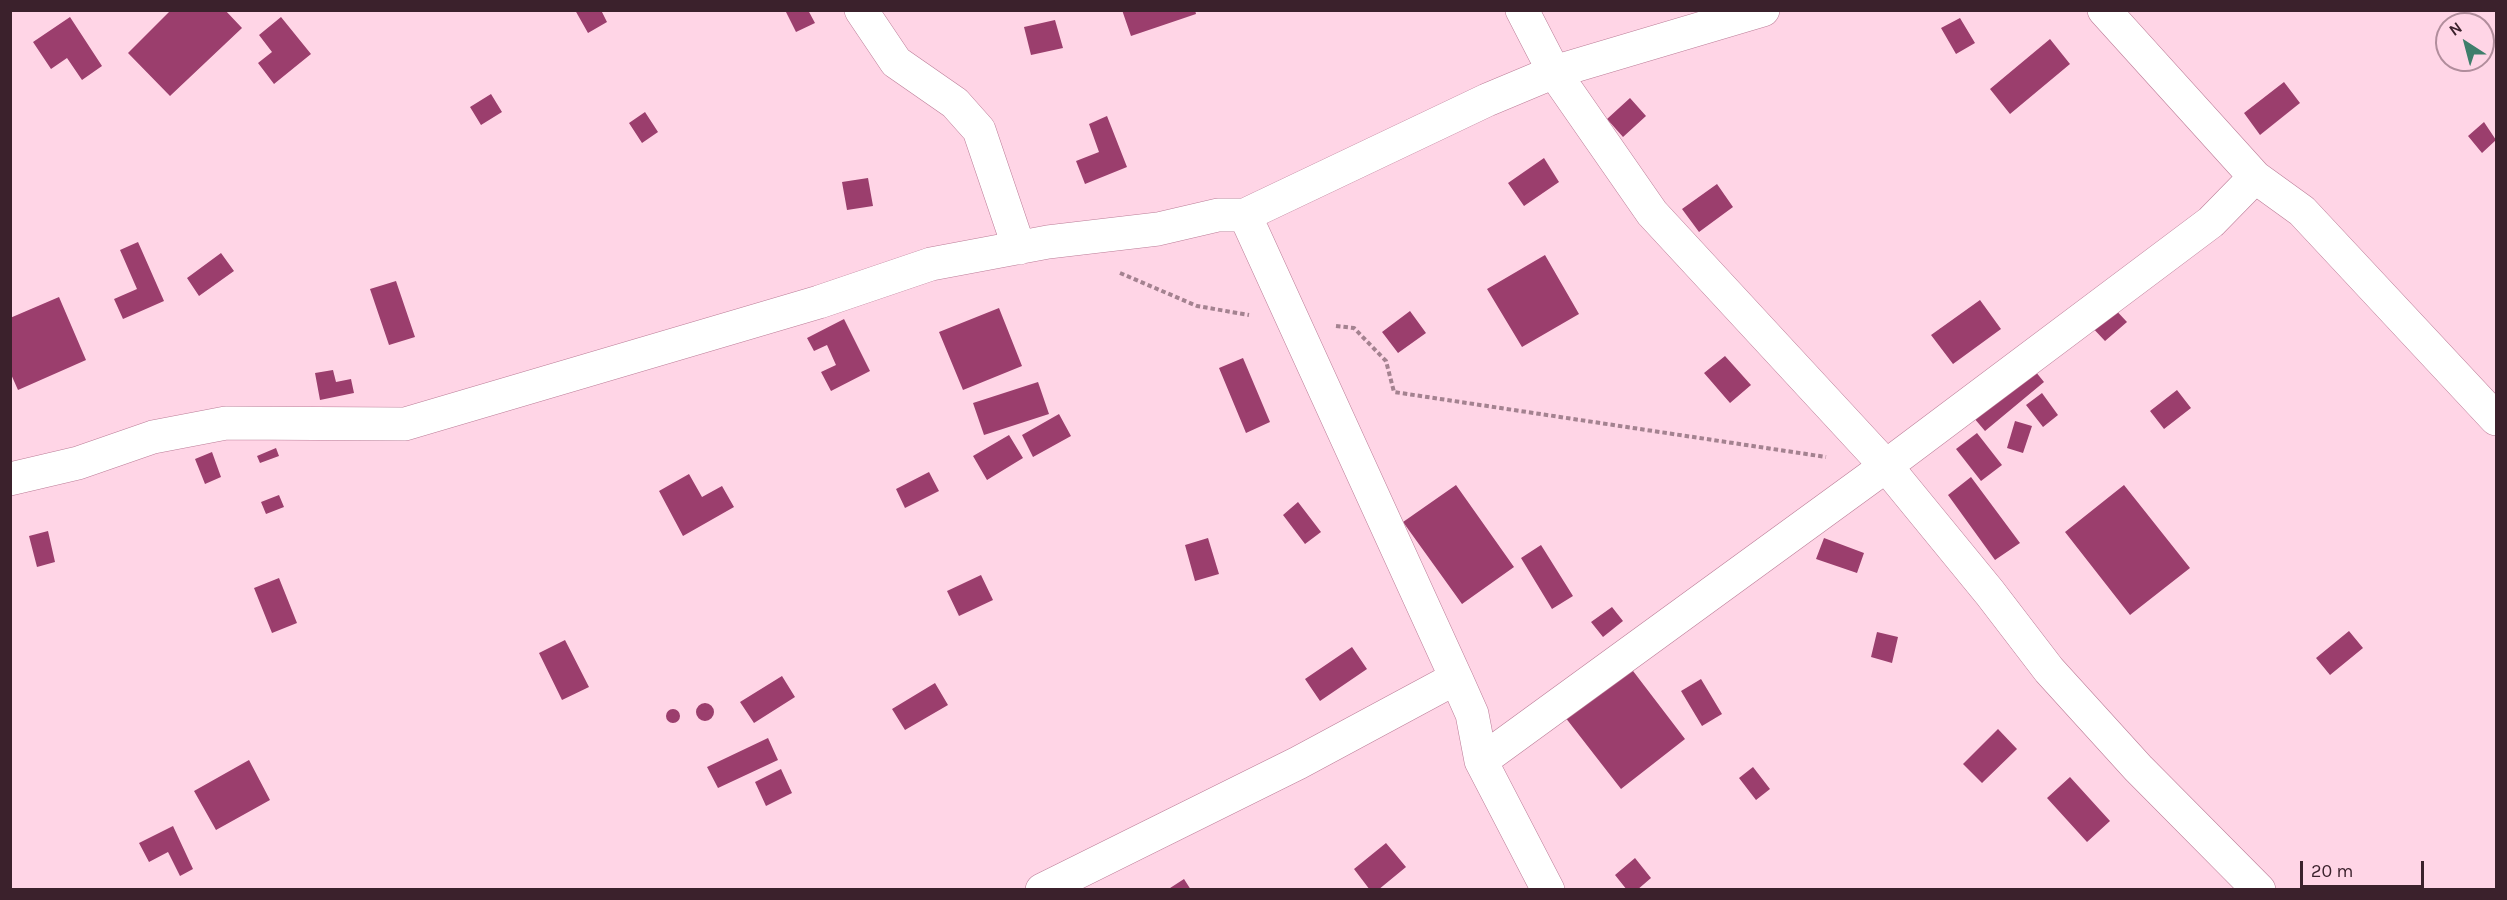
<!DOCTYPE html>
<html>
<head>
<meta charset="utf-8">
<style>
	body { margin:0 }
	#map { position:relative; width:2507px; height:900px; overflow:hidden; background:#ffd5e6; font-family:Karla,sans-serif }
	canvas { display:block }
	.frame { position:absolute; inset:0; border:12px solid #3b212c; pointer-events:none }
	.north { position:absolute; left:2435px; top:12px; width:60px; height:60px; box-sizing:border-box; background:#ffd5e6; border:2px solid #b18d9c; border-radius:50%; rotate:324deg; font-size:16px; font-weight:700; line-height:24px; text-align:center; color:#3b212c }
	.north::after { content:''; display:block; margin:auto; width:21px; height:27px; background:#3f7e6b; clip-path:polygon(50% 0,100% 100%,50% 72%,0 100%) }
	.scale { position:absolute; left:2300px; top:861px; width:124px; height:27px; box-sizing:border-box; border:3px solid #3b212c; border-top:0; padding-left:8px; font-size:18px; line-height:21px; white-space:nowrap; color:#3b212c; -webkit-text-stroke:4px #ffd5e6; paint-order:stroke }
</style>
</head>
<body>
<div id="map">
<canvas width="2507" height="900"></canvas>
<div class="frame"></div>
<div class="north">N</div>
<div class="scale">20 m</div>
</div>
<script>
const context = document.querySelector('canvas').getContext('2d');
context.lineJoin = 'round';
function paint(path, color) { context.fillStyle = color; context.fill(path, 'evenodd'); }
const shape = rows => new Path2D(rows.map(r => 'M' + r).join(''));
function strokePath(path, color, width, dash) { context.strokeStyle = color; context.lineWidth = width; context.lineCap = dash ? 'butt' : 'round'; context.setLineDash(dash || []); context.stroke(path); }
paint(shape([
	[171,10,225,10,242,28,170,96,128,53],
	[575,10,601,10,607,22,588,33],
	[785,10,808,10,815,23,796,32],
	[1122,10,1195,10,1196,14,1131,36],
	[70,17,102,66,82,80,67,58,51,69,33,42],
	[281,17,311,54,274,84,258,63,272,52,259,35],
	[1960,18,1975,43,1956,54,1941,28],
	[1055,20,1063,48,1031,55,1024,27],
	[2050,39,2070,64,2010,114,1990,89],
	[2284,82,2300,103,2260,135,2244,113],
	[491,94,502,112,481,125,470,107],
	[1630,98,1646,116,1623,137,1607,119],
	[645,112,658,132,642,143,629,123],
	[1107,116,1127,167,1085,184,1076,161,1099,152,1089,124],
	[2484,122,2496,140,2482,153,2468,136],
	[1544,158,1559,182,1524,206,1508,183],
	[868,178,873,206,847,210,842,182],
	[1717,184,1733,207,1699,232,1682,209],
	[138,242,164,301,123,319,114,299,137,289,120,250],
	[221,253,234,271,199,296,187,278],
	[1545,255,1579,314,1522,347,1487,289],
	[396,281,415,337,389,345,370,289],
	[59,297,86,360,18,390,10,372,10,318],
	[1980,300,2001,329,1953,364,1931,335],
	[2111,305,2127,322,2105,341,2089,324],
	[999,308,1022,366,963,390,939,332],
	[1410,311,1426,333,1398,353,1382,332],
	[844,319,870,371,831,391,821,372,836,365,827,345,814,351,807,338],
	[1725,356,1751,385,1730,403,1704,373],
	[1243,358,1270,422,1246,433,1219,368],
	[2027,361,2044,382,1985,431,1968,411],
	[333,370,336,382,351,379,354,393,320,400,315,373],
	[1038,382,1049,414,984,435,973,403],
	[2177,390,2191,408,2164,429,2150,411],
	[2042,393,2058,415,2043,427,2026,405],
	[1059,414,1071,436,1033,457,1022,435],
	[2015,421,2032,426,2023,453,2007,448],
	[1977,433,2002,465,1981,481,1956,449],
	[1009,435,1023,458,987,480,973,456],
	[276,448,279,456,260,463,257,456],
	[212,452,221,477,205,484,195,459],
	[929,472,939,491,905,508,896,489],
	[689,474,702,497,722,486,734,507,683,536,659,491],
	[1971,477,2020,543,1995,560,1948,495],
	[1456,485,1514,567,1462,604,1403,522],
	[2124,485,2190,568,2130,615,2065,532],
	[279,495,284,507,266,514,261,502],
	[1298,502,1321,532,1305,544,1283,515],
	[48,531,55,562,37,567,29,536],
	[1208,538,1219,574,1195,581,1185,545],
	[1824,538,1864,553,1857,573,1816,559],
	[1541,545,1573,596,1552,609,1521,558],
	[981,575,993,600,959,616,947,591],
	[279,578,297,623,272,633,254,588],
	[1612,607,1623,621,1603,637,1591,622],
	[2349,631,2363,648,2330,675,2316,658],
	[1877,632,1898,637,1892,663,1871,657],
	[565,640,589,687,562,700,539,653],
	[1352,647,1367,669,1320,701,1305,679],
	[1630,667,1685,739,1621,789,1565,717],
	[782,676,795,697,754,723,740,702],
	[1701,679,1722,714,1702,726,1681,691],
	[935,683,948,705,905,730,892,709],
	'696 712a9 9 0 1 1 18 0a9 9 0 1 1-18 0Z',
	'666 716a7 7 0 1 1 14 0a7 7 0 1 1-14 0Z',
	[1998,729,2017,749,1982,783,1963,764],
	[768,738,778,760,718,788,707,767],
	[249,760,270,800,216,830,194,791],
	[1753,767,1770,789,1756,800,1739,778],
	[781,769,792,793,766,806,755,782],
	[2070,777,2110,821,2087,842,2047,798],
	[173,826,193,869,180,876,168,852,149,862,139,843],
	[1386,843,1406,867,1378,890,1370,890,1354,869],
	[1635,858,1651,878,1637,890,1627,890,1615,875],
	[1184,879,1191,890,1167,890]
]), '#9b3e6d');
const minor = shape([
	[861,10,896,62,955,103,979,130,1019,248],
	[1522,10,1554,72,1652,213,1886,466,1990,593,2049,670,2138,768,2259,890],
	[2104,10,2255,177],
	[1245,215,1487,100,1554,72,1763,10],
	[10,479,78,463,153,437,226,423,405,424,819,302,931,264,1048,242,1158,229,1218,215,1245,215,1456,678],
	[1481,761,1886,466,2211,222,2255,177,2302,211,2496,419],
	[1042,890,1298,763,1456,678,1472,714,1481,761,1548,890]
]);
strokePath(minor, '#bb7c97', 34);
strokePath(shape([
	[1120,273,1197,306,1249,315],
	[1336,326,1354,328,1386,361,1394,392,1826,457]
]), '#a48290', 4, [4.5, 3]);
strokePath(minor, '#fff', 33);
</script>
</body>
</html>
